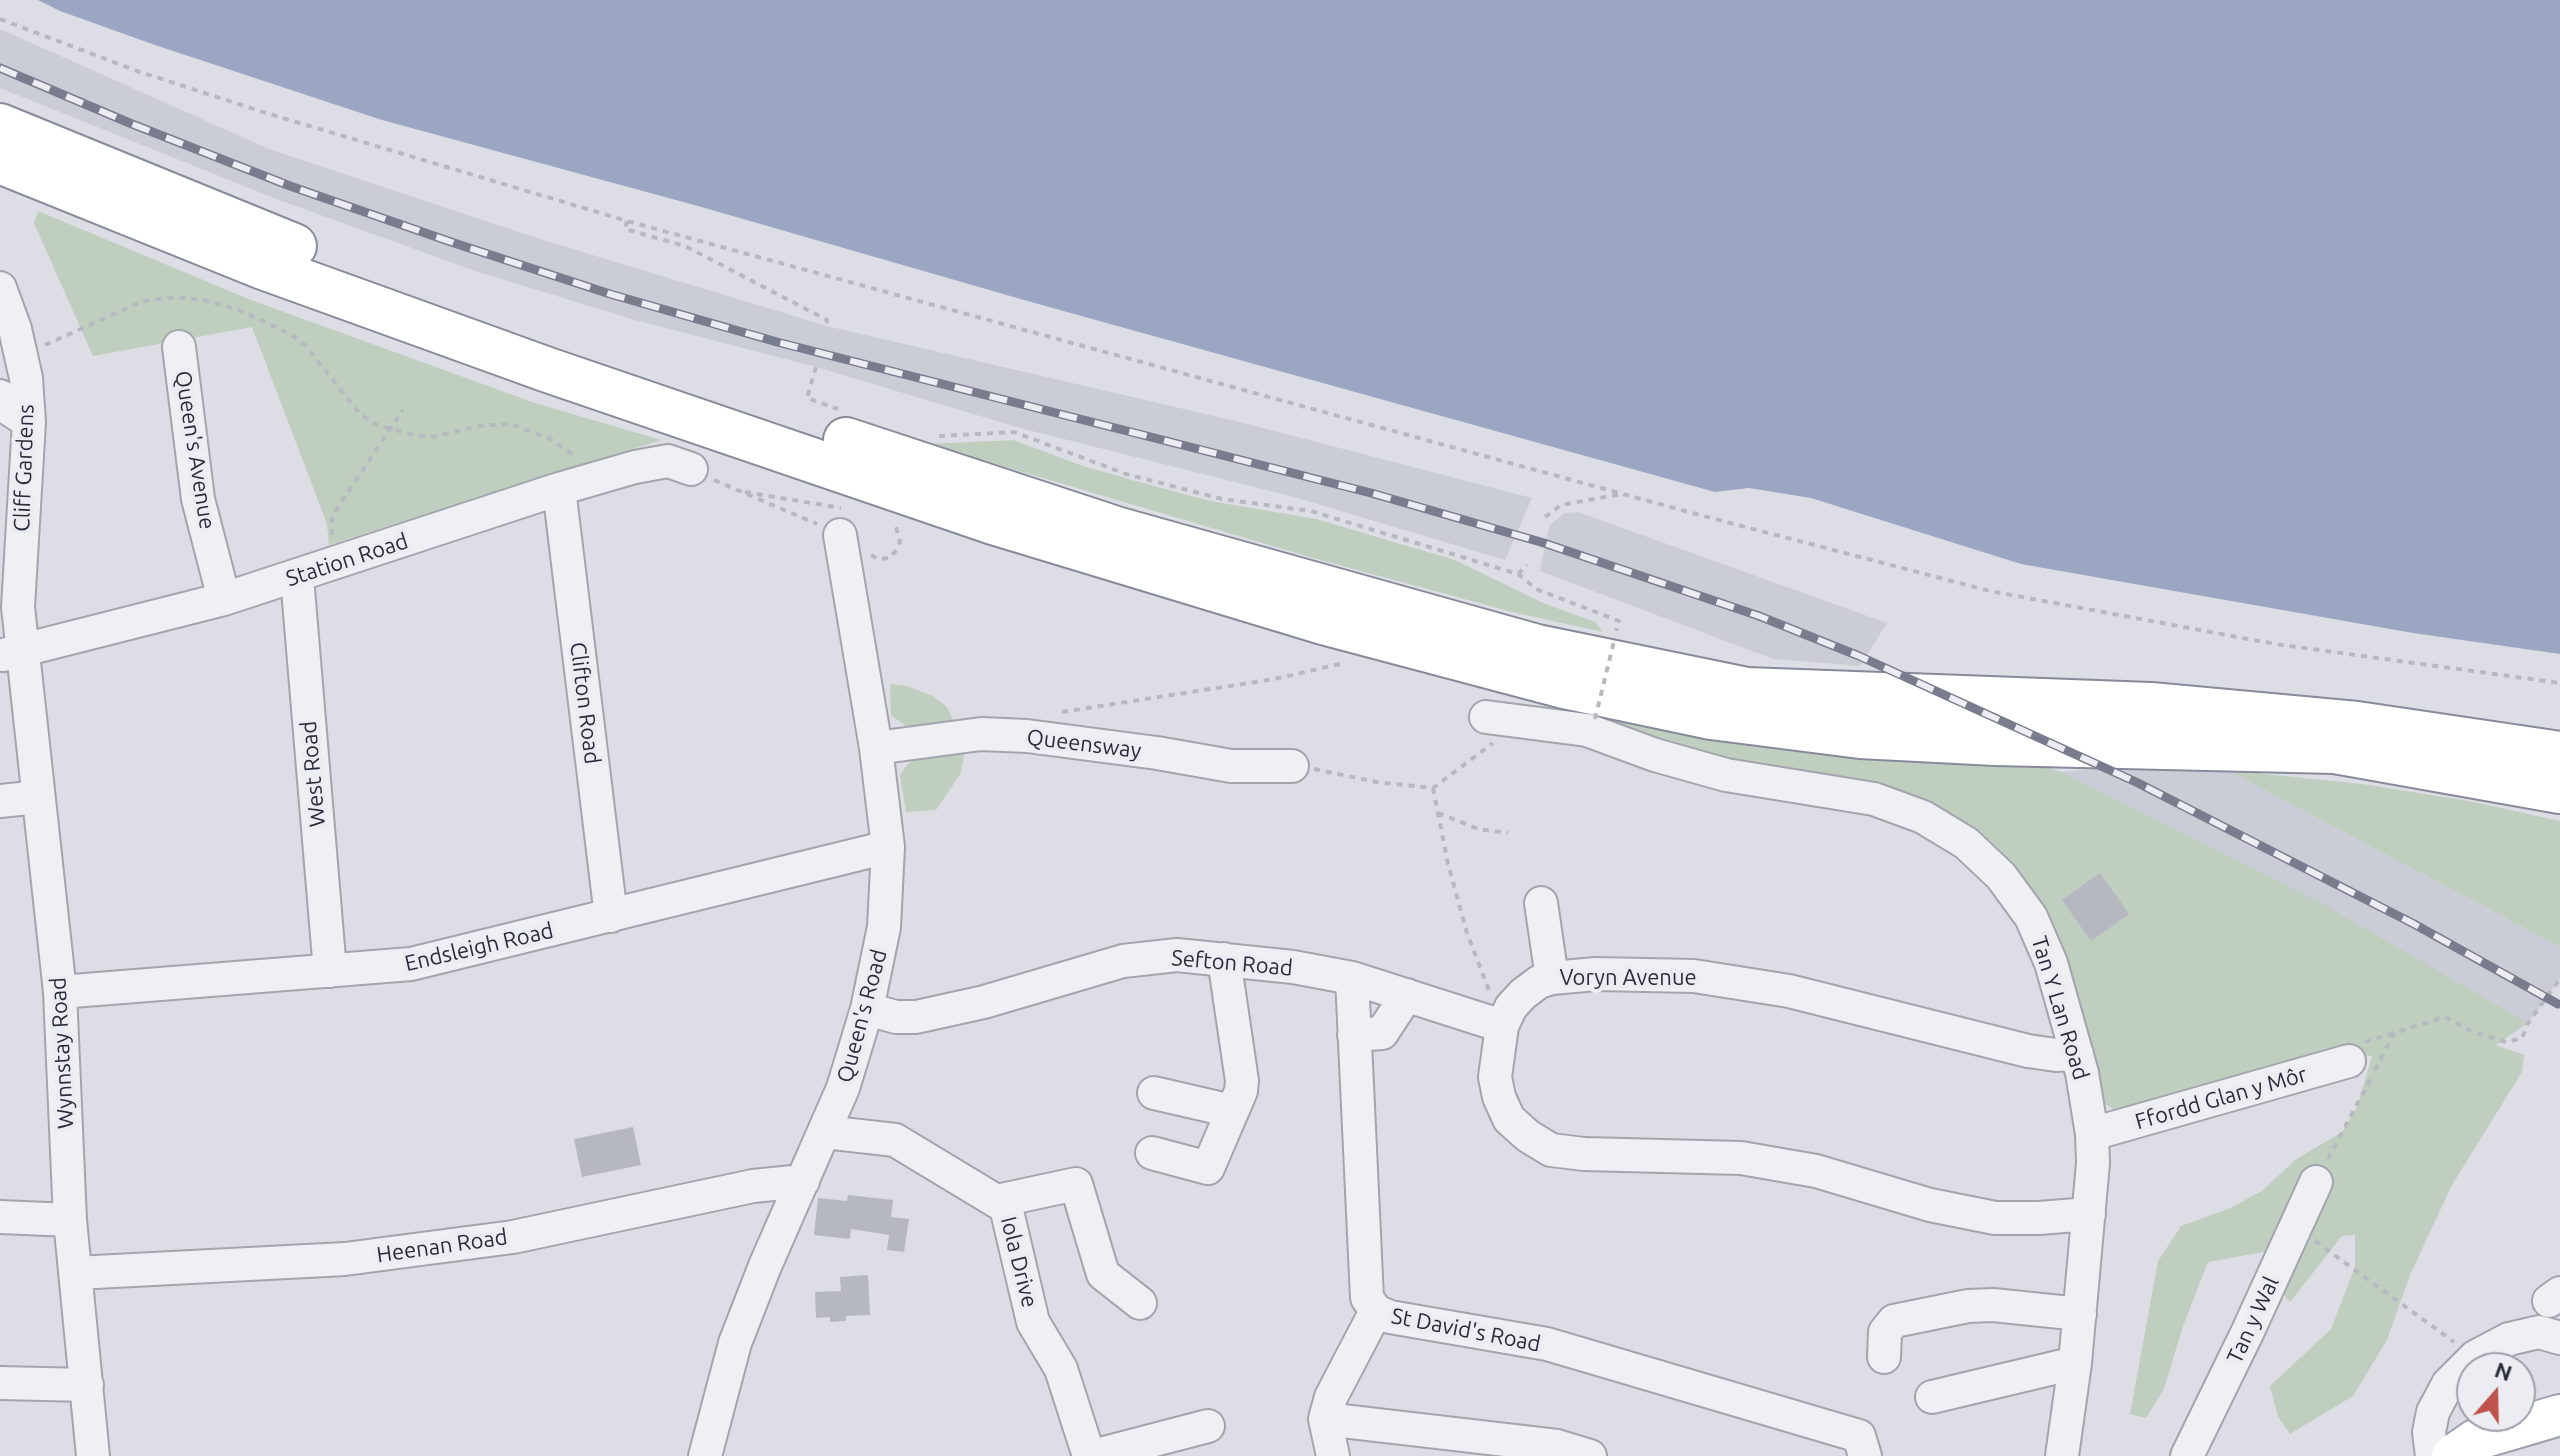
<!DOCTYPE html>
<html>
<head>
<meta charset="utf-8">
<style>
	body { margin:0 }
	#map { position:relative; width:2560px; height:1456px; overflow:hidden; background:#dddee5; font-family:Ubuntu,sans-serif }
	canvas { display:block }
	.north { position:absolute; left:2456px; top:1352px; width:80px; height:80px; box-sizing:border-box; background:#ecedf3; border:2px solid #9e9fa9; border-radius:50%; rotate:20deg; font-size:22px; font-weight:700; line-height:32px; text-align:center; color:#282b3a }
	.north::after { content:''; display:block; margin:auto; width:28px; height:36px; background:#be534d; clip-path:polygon(50% 0,100% 100%,50% 72%,0 100%) }
</style>
</head>
<body>
<div id="map">
<canvas width="2560" height="1456"></canvas>
<div class="north">N</div>
</div>
<script>
const context = document.querySelector('canvas').getContext('2d');
context.lineJoin = 'round';
function paint(path, color) { context.fillStyle = color; context.fill(path, 'evenodd'); }
const shape = rows => new Path2D(rows.map(r => 'M' + r).join(''));
function strokePath(path, color, width, dash) { context.strokeStyle = color; context.lineWidth = width; context.lineCap = dash ? 'butt' : 'round'; context.setLineDash(dash || []); context.stroke(path); }
function label(font, color, halo, rows, align = 'center') {
  context.font = font + ' Ubuntu,sans-serif'; context.lineWidth = 8; context.setLineDash([]); context.textBaseline = 'middle'; context.strokeStyle = halo; context.fillStyle = color; for (const [text, x, y, turn = 0] of rows) {
    context.save(); context.translate(x, y); context.rotate((+turn || 0) * Math.PI / 180); context.textAlign = isNaN(turn) ? turn : align; if (halo) context.strokeText(text, 0, 0); context.fillText(text, 0, 0); context.restore();
  }
}
paint(shape([
	[0,29,269,149,540,239,827,326,1240,422,1532,498,1505,560,1294,497,1020,428,816,367,635,320,475,271,279,200,0,88],
	[1578,512,1887,623,1860,666,1773,659,1540,571,1549,526,1564,513],
	[2146,764,2227,770,2560,947,2560,979,2528,1023,2486,1026,2061,772]
]), '#cbcdd6');
paint(shape([
	[38,211,251,300,535,403,661,440,329,545,327,524,252,327,93,356,34,223],
	[1013,440,1083,466,1139,482,1210,501,1316,519,1455,560,1543,603,1595,622,1603,632,1512,612,1313,558,928,444],
	[890,684,907,686,933,696,947,707,955,725,911,730,891,715],
	[1602,715,1634,723,1831,750,2019,758,2061,772,2323,904,2528,1023,2496,1045,2524,1055,2522,1072,2452,1185,2410,1275,2387,1340,2353,1396,2290,1434,2278,1417,2270,1386,2331,1329,2355,1267,2355,1235,2342,1236,2290,1302,2276,1285,2269,1251,2208,1262,2183,1326,2164,1389,2146,1418,2130,1414,2158,1261,2181,1226,2230,1208,2262,1191,2295,1160,2342,1132,2358,1105,2372,1056,2340,1051,2118,1112,2097,1099,2044,904,1971,830,1922,798,1857,780,1752,766,1668,745,1606,722],
	[965,750,961,773,936,810,906,812,900,776,906,766,917,757],
	[2227,770,2362,784,2469,801,2560,821,2560,947]
]), '#c0cebf');
paint(shape([
	[38,0,2560,0,2560,654,2413,633,2021,564,1811,498,1749,488,1715,492,1031,302,698,206,382,120,155,45,60,11]
]), '#9ba6c2');
paint(shape([
	[2100,873,2129,914,2091,941,2062,900],
	[633,1127,641,1165,582,1177,574,1139],
	[848,1195,893,1200,891,1217,909,1219,904,1252,887,1250,889,1235,851,1229,850,1239,814,1235,818,1198,847,1201],
	[868,1275,870,1315,846,1316,846,1321,830,1322,830,1317,816,1318,815,1292,841,1291,840,1277]
]), '#b5b7c1');
const minor = shape([
	[0,288,15,329,26,378,29,422,18,607,60,992,70,1220,93,1456],
	[179,347,198,499,224,599],
	[0,396,6,407,29,422],
	[559,489,611,916],
	[297,577,330,971],
	[3,655,224,599,559,489,635,467,668,461,691,469],
	[1486,717,1587,730,1655,755,1726,775,1874,799,1923,817,1966,843,2001,876,2031,917,2051,963,2082,1073,2092,1134,2093,1163,2075,1363,2062,1456],
	[876,748,981,734,1027,736,1157,753,1231,766,1292,766],
	[0,801,38,797],
	[1541,903,1552,978],
	[1352,978,1367,1298,1376,1311,1390,1317,1547,1344,1859,1436,1865,1456],
	[60,992,411,964,888,847],
	[867,1009,896,1017,916,1017,984,1002,1123,961,1177,955,1293,967,1352,978,1502,1026],
	[1354,1035,1382,1033,1407,995],
	[2077,1054,2056,1055,2028,1051,1789,991,1694,976,1596,974,1552,978,1539,982,1523,994,1511,1007,1502,1026,1495,1077,1499,1097,1509,1119,1528,1136,1551,1150,1584,1154,1741,1158,1816,1171,1930,1205,1995,1218,2039,1218,2089,1214],
	[1154,1093,1232,1111],
	[825,1132,895,1140,1006,1207,1033,1322,1061,1369,1089,1456],
	[2092,1134,2349,1061],
	[1152,1153,1208,1168,1241,1091,1242,1081,1224,959],
	[997,1201,1076,1184,1103,1274,1140,1303],
	[0,1217,70,1220],
	[76,1273,345,1259,513,1237,753,1186,803,1181],
	[2549,1301,2560,1293],
	[1884,1357,1885,1332,1894,1321,1968,1306,1993,1305,2080,1314],
	[0,1383,87,1385],
	[1932,1397,2075,1363],
	[1325,1419,1557,1446,1590,1456],
	[705,1456,735,1343,765,1266,843,1088,867,1009,884,927,888,847,876,748,840,535],
	[1093,1456,1208,1426],
	[1333,1456,1325,1419,1331,1397,1376,1311],
	[2187,1456,2248,1331,2316,1182],
	[2432,1456,2429,1432,2433,1412,2448,1384,2475,1357,2509,1339,2539,1332,2560,1338]
]);
const major = shape([
	[2452,1456,2475,1440,2560,1415]
]);
const highway = shape([
	[0,126,294,246],
	[0,161,263,267,548,370,993,522,1323,622,1564,686,1711,717,1860,736,1995,743,2335,751,2560,791],
	[846,440,1116,529,1537,647,1747,690,2151,705,2357,724,2560,754]
]);
strokePath(minor, '#a3a5ae', 36);
strokePath(major, '#9da1af', 44);
strokePath(highway, '#868a9a', 48);
strokePath(shape([
	[0,19,137,71,266,113,627,221,1696,514,1990,591,2275,644,2560,683],
	[627,221,625,229,685,246,827,320,827,326],
	[45,345,143,301,175,297,204,300,239,310,290,334,305,345,360,414,377,425,414,435,431,437,479,426,510,424,549,438,576,457],
	[816,367,807,398,838,409],
	[939,436,1014,432,1126,474,1222,499,1311,511,1518,574,1536,589,1619,621,1616,631],
	[714,480,817,524],
	[745,492,841,508],
	[1545,517,1561,505,1622,494],
	[332,535,332,520,336,510,403,410],
	[871,555,878,559,889,558,895,552,900,542,895,523],
	[1518,574,1527,565],
	[1062,712,1275,679,1344,663],
	[1314,769,1376,782,1433,788,1493,743],
	[1433,788,1448,864,1467,933,1490,993],
	[1438,813,1478,829,1508,833],
	[2365,1042,2445,1017,2473,1032,2506,1042,2522,1038,2528,1023,2560,979],
	[2375,1070,2394,1033],
	[2328,1159,2371,1078],
	[2315,1241,2454,1342]
]), '#b7b9c0', 4, [6, 6]);
strokePath(minor, '#eff0f4', 32);
strokePath(major, '#fff', 40);
strokePath(highway, '#fff', 44);
const rail = shape([
	[0,68,132,124,290,186,454,243,610,294,777,342,1371,493,1544,543,1759,616,1859,656,2136,782,2414,924,2558,1004]
]);
strokePath(rail, '#787c8d', 9);
strokePath(rail, '#ecedf3', 6, [18]);
strokePath(shape([
	[1595,719,1615,637]
]), '#b7b9c0', 4, [6, 6]);
label('22px', '#282b3a', '#ecedf3', [
	["Queen's Avenue",195,450,81],
	["Cliff Gardens",24,468,-88],
	["Station Road",347,560,-18],
	["Clifton Road",585,703,83],
	["Queensway",1084,744,7],
	["West Road",313,774,-95],
	["Endsleigh Road",479,947,-13],
	["Sefton Road",1232,963,5],
	["Voryn Avenue",1628,978],
	["Tan Y Lan Road",2060,1008,73],
	["Queen's Road",862,1016,-75],
	["Wynnstay Road",62,1053,-93],
	["Ffordd Glan y Môr",2221,1098,-16],
	["Heenan Road",442,1246,-8],
	["Iola Drive",1019,1262,76],
	["Tan y Wal",2253,1320,-65],
	["St David's Road",1466,1330,11]
]);
</script>
</body>
</html>
